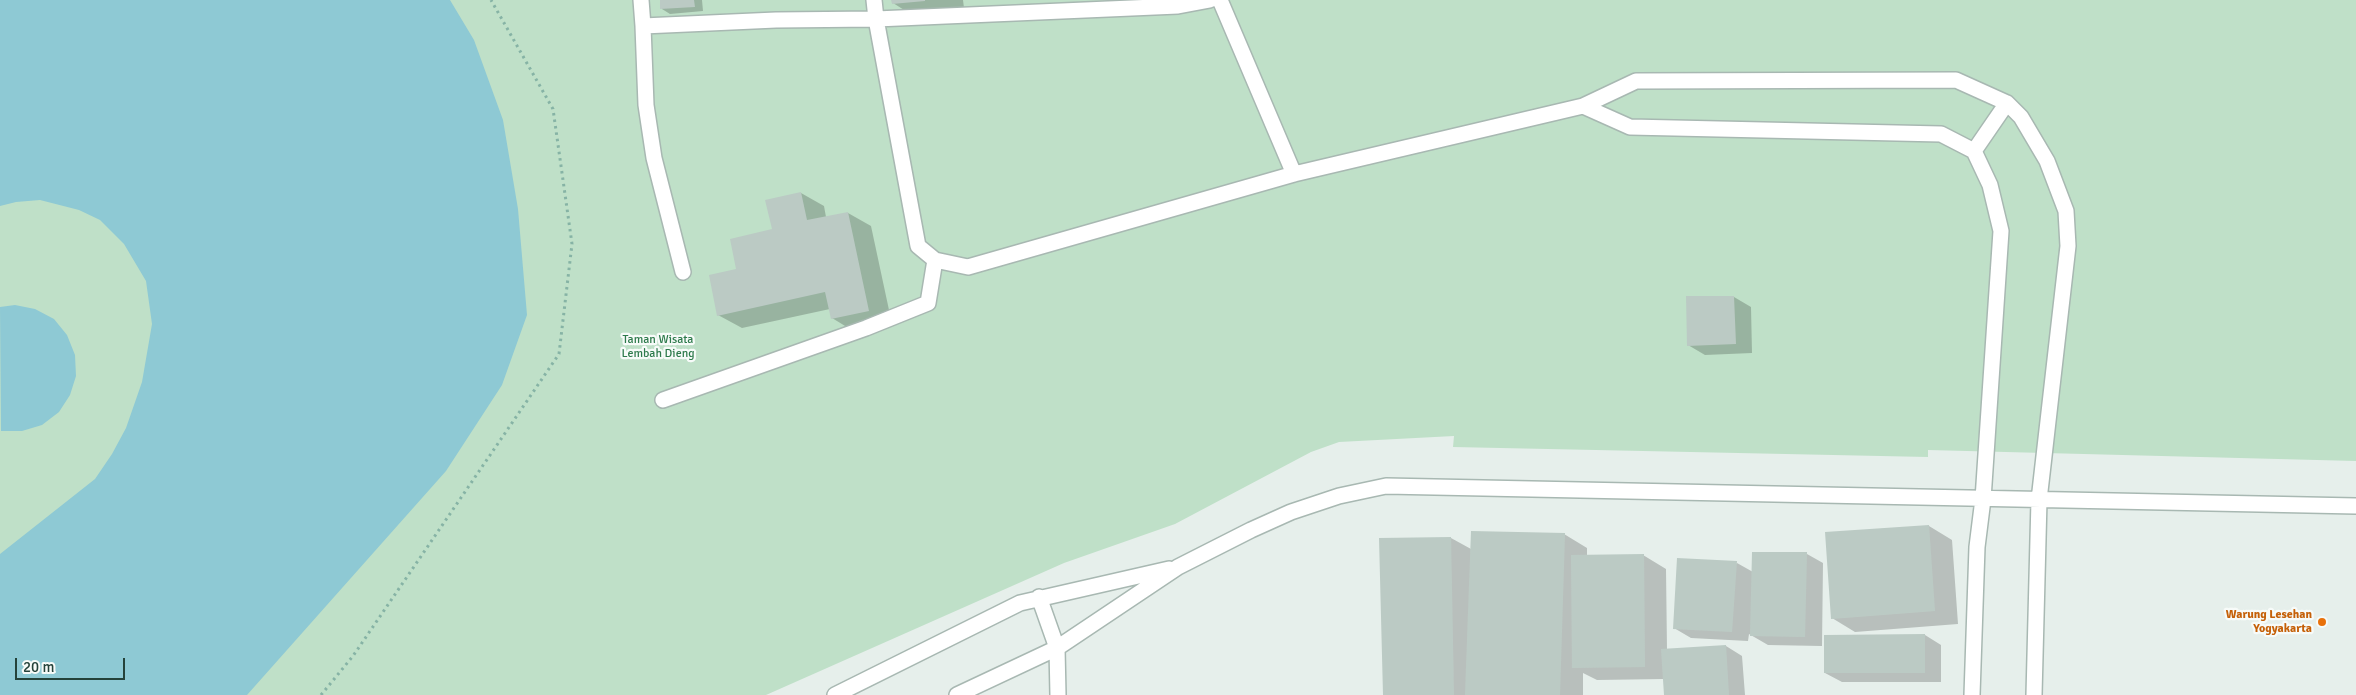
<!DOCTYPE html>
<html>
<head>
<meta charset="utf-8">
<style>
	body { margin:0 }
	#map { position:relative; width:2356px; height:695px; overflow:hidden; background:#e6efeb; font-family:Signika,sans-serif }
	canvas { display:block }
	.scale { position:absolute; left:15px; top:658px; width:110px; height:22px; box-sizing:border-box; border:2px solid #24423a; border-top:0; padding-left:6px; font-size:15px; line-height:18px; white-space:nowrap; color:#24423a; -webkit-text-stroke:4px #f7fbf9; paint-order:stroke }
</style>
</head>
<body>
<div id="map">
<canvas width="2356" height="695"></canvas>
<div class="scale">20 m</div>
</div>
<script>
const context = document.querySelector('canvas').getContext('2d');
context.lineJoin = 'round';
function paint(path, color) { context.fillStyle = color; context.fill(path, 'evenodd'); }
const shape = rows => new Path2D(rows.map(r => 'M' + r).join(''));
function strokePath(path, color, width, dash) { context.strokeStyle = color; context.lineWidth = width; context.lineCap = dash ? 'butt' : 'round'; context.setLineDash(dash || []); context.stroke(path); }
function label(font, color, halo, rows, align = 'center') {
  context.font = font + ' Signika,sans-serif'; context.lineWidth = 4.5; context.setLineDash([]); context.textBaseline = 'middle'; context.strokeStyle = halo; context.fillStyle = color; for (const [text, x, y, turn = 0] of rows) {
    context.save(); context.translate(x, y); context.rotate((+turn || 0) * Math.PI / 180); context.textAlign = isNaN(turn) ? turn : align; if (halo) context.strokeText(text, 0, 0); context.fillText(text, 0, 0); context.restore();
  }
}
paint(shape([
	[0,0,2356,0,2356,461,1928,450,1928,457,1453,447,1454,436,1339,442,1311,452,1175,524,1064,563,766,695,0,695]
]), '#bfe0c8');
paint(shape([
	[0,0,450,0,474,40,503,120,518,209,527,315,502,385,446,471,247,695,0,695,0,554,95,479,112,454,126,428,142,382,152,324,146,281,124,244,100,220,79,210,40,200,16,202,0,206],
	[15,305,35,309,54,319,67,335,75,355,76,376,70,395,59,412,42,425,22,431,1,431,0,307]
]), '#8ec9d4');
paint(shape([
	[661,0,702,0,703,11,670,14,662,9],
	[892,0,963,0,964,8,909,13,893,3],
	[801,193,824,206,826,217,848,213,871,226,892,324,855,332,832,318,830,309,742,328,718,315,738,270,773,230],
	[1734,297,1751,307,1752,353,1705,355,1688,345],
	[1929,526,1952,540,1958,624,1855,632,1832,618],
	[1564,534,1587,548,1587,556,1643,555,1666,569,1667,650,1726,646,1742,656,1745,695,1665,695,1664,679,1597,680,1583,673,1583,695,1384,695,1380,540,1451,538,1471,549],
	[1807,554,1823,563,1822,646,1768,645,1749,634,1748,641,1691,638,1674,628,1737,563,1753,572],
	[1925,635,1941,645,1941,682,1842,682,1825,673]
]), '#0003');
paint(shape([
	[660,0,694,0,695,7,660,9],
	[891,0,925,0,925,1,892,4],
	[801,192,807,220,848,212,869,311,831,319,825,292,717,316,709,275,736,269,730,239,772,229,765,200],
	[1686,296,1734,296,1736,344,1687,346],
	[1929,525,1935,611,1831,619,1825,532],
	[1471,531,1565,533,1560,695,1465,695],
	[1451,537,1454,695,1383,695,1379,538],
	[1752,552,1807,552,1805,637,1750,636],
	[1644,554,1645,667,1572,668,1571,555],
	[1677,558,1737,561,1732,632,1673,629],
	[1925,634,1925,673,1824,673,1824,635],
	[1726,645,1729,695,1664,695,1661,649]
]), '#bbcac4');
const minor = shape([
	[641,0,643,26],
	[874,0,876,19,1178,6,1210,0],
	[1220,0,1294,174],
	[1583,106,1630,127,1941,134,1974,151,1990,185,2001,231,1983,499,1977,547,1972,695],
	[1974,151,2007,103],
	[683,272,654,158,646,105,643,26,776,20,876,19,918,246,935,260,968,267,1294,174,1583,106,1636,81,1956,80,2007,103,2021,117,2047,161,2066,211,2068,246,2039,500,2034,695],
	[663,400,866,328,928,303,935,260],
	[1039,597,1057,648,1058,695],
	[835,695,1020,603,1169,569],
	[957,695,1057,648,1178,567,1251,530,1291,512,1339,496,1386,486,2356,506]
]);
strokePath(minor, '#a8b8b2', 18);
strokePath(shape([
	[321,695,353,656,559,354,572,244,553,109,491,0]
]), '#86b3a5', 3, [2.5, 4]);
strokePath(minor, '#fff', 15);
for (const [x, y, r, color] of [
	[2322,622,5,"#e8710a"]
]) { const dot = new Path2D(); dot.arc(x, y, r, 0, 2 * Math.PI); context.fillStyle = color; context.fill(dot); strokePath(dot, '#f7fbf9', 2); }
label('12px', '#2d7a4b', '#f7fbf9', [
	["Taman Wisata",658,340],
	["Lembah Dieng",658,354]
]);
label('bold 12px', '#c56008', '#f7fbf9', [
	["Warung Lesehan",2312,615],
	["Yogyakarta",2312,629]
], 'right');
</script>
</body>
</html>
